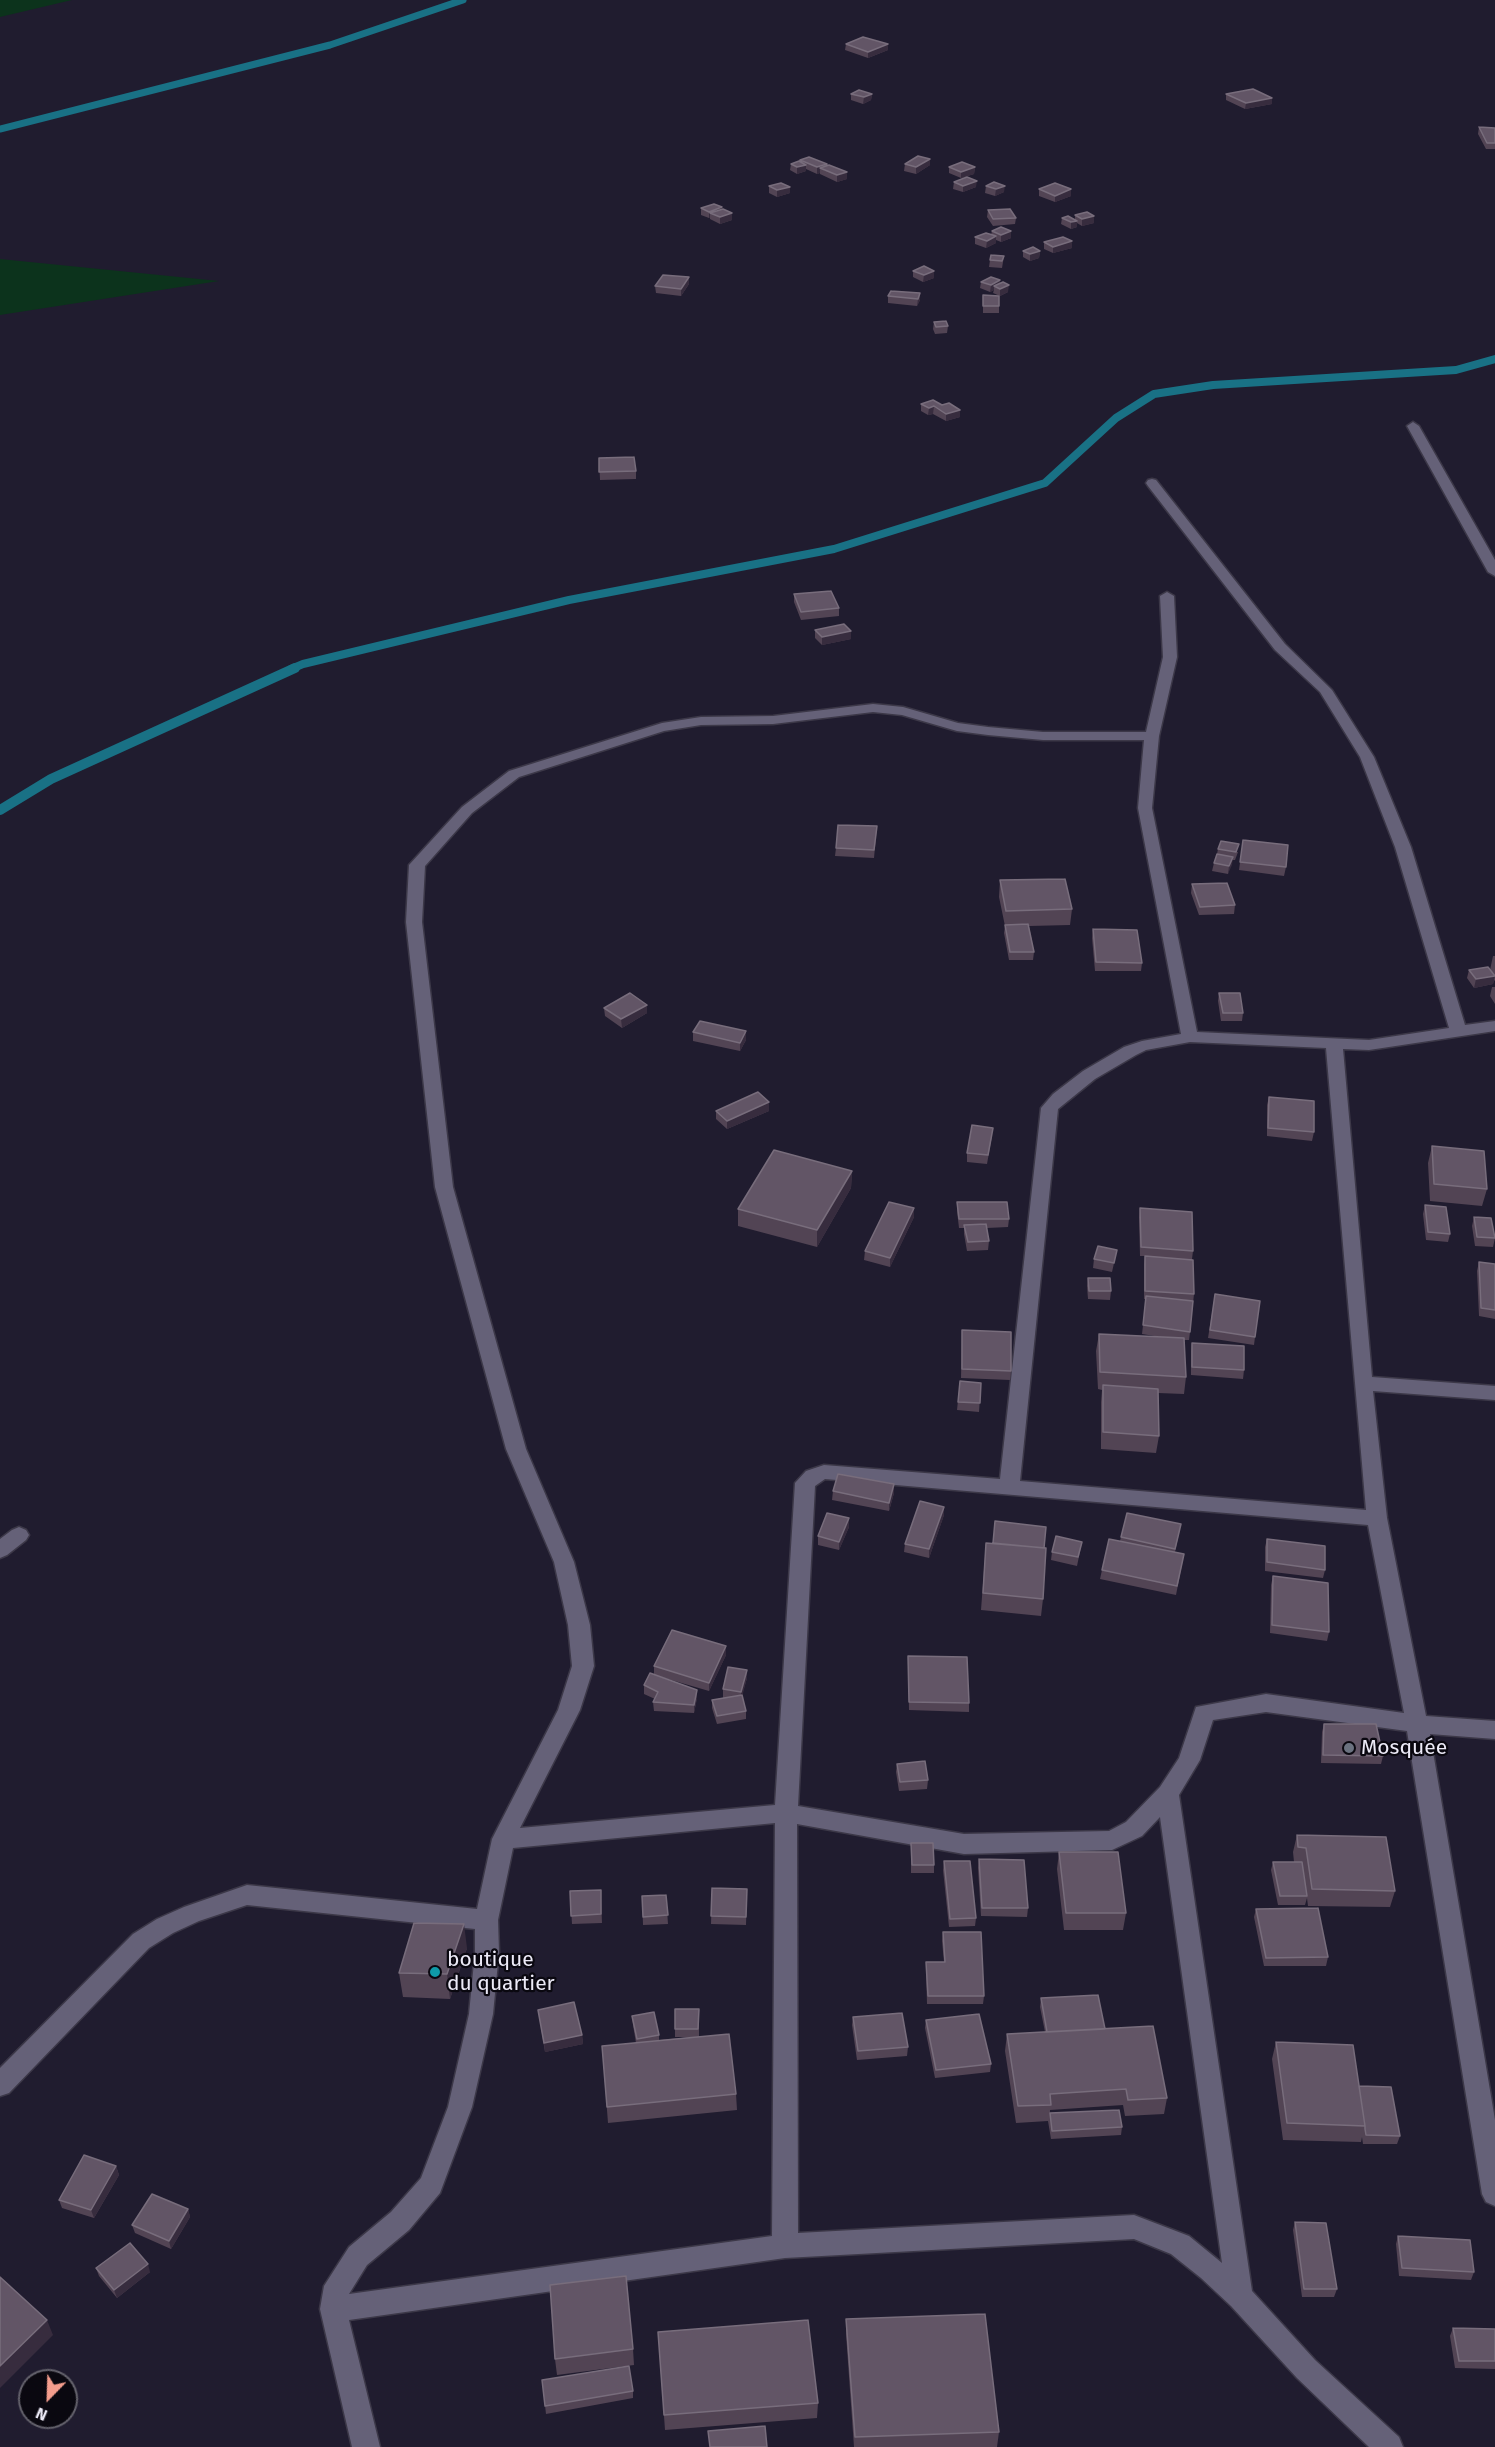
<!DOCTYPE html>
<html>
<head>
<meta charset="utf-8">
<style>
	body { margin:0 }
	#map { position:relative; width:1495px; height:2447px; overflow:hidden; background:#201c2f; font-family:"Fira Sans",sans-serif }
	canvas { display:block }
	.north { position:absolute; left:18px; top:2369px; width:60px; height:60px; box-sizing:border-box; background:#0a0810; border:2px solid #64626c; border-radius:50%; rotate:203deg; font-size:16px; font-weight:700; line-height:24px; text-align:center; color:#eceaf7 }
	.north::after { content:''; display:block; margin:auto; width:21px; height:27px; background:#f49d8d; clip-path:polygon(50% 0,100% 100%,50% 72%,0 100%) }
</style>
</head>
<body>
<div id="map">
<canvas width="1495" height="2447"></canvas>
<div class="north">N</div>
</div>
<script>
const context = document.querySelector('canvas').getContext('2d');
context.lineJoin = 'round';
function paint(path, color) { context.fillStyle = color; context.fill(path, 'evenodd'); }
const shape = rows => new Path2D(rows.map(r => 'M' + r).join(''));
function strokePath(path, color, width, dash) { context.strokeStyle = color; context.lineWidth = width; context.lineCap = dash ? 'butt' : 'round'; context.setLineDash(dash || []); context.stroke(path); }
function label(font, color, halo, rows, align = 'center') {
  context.font = font + ' "Fira Sans",sans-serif'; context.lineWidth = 4.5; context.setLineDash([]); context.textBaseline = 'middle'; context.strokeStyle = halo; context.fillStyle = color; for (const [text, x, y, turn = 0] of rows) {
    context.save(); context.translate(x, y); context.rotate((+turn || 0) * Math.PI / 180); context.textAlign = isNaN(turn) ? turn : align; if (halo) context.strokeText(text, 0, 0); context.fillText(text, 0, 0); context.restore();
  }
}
paint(shape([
	[0,0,72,0,0,17],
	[0,259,219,281,0,315]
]), '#0c331c');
strokePath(shape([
	[0,129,330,45,463,0]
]), '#197185', 7);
strokePath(shape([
	[291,669,303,664,569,600,834,549,1045,483,1116,418,1154,394,1213,385,1456,370,1495,359]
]), '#197185', 8);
strokePath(shape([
	[0,810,51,779,295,668]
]), '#197185', 10);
const street = shape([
	[1413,422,1419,426,1495,560,1495,576,1488,572,1407,426,1413,422],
	[1152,479,1156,480,1285,644,1332,690,1374,757,1411,847,1465,1025,1495,1021,1495,1031,1369,1050,1343,1049,1372,1377,1495,1386,1495,1400,1373,1391,1387,1518,1426,1716,1495,1721,1495,1739,1430,1734,1495,2120,1495,2206,1486,2202,1482,2194,1407,1731,1266,1712,1213,1720,1200,1760,1179,1795,1252,2291,1315,2360,1399,2437,1403,2447,1369,2447,1297,2378,1231,2306,1201,2278,1171,2254,1134,2239,785,2258,349,2320,380,2447,352,2447,320,2309,324,2286,349,2247,391,2212,421,2178,448,2107,469,2014,475,1952,475,1929,247,1905,199,1921,173,1933,149,1948,9,2093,0,2096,0,2068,133,1934,157,1919,184,1907,247,1885,477,1909,492,1839,558,1710,572,1666,568,1625,554,1562,506,1449,435,1187,406,922,409,865,462,807,509,771,662,723,701,717,773,716,873,704,903,707,958,723,988,727,1043,732,1146,732,1163,657,1160,596,1167,592,1174,596,1177,657,1159,736,1152,808,1197,1032,1369,1040,1449,1028,1395,847,1360,757,1320,692,1275,650,1148,486,1146,483,1148,480,1152,479],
	[873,712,902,715,957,731,988,735,1043,740,1144,740,1138,808,1181,1034,1142,1041,1124,1047,1083,1071,1053,1094,1041,1108,1000,1479,824,1465,806,1471,795,1483,775,1805,520,1828,580,1710,594,1666,590,1625,574,1562,526,1449,453,1187,422,922,425,866,472,813,519,777,664,731,701,725,773,724,873,712],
	[1190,1042,1326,1048,1366,1510,1020,1481,1058,1109,1095,1079,1136,1055,1146,1050,1190,1042],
	[825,1479,1368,1525,1404,1713,1266,1694,1196,1707,1179,1758,1160,1787,1126,1822,1109,1831,964,1834,798,1806,815,1486,825,1479],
	[1160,1817,1222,2263,1189,2236,1134,2215,798,2233,797,1824,964,1854,1112,1850,1142,1836,1160,1817],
	[775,1823,772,2236,349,2294,367,2265,409,2230,440,2193,472,2107,493,2014,499,1952,498,1920,513,1848,775,1823],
	[19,1527,26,1530,29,1535,26,1540,7,1555,0,1558,0,1539,12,1530,19,1527]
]);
strokePath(street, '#3c3848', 3);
paint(street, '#656178');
paint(shape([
	[846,44,888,44,888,50,868,58,845,50],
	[851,94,872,94,871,100,863,104,851,100],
	[1226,94,1272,104,1245,109,1226,100],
	[1479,127,1495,128,1495,149,1486,149,1478,134],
	[930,159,930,165,916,174,904,171,905,164],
	[800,160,826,165,847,172,847,179,837,182,820,174,820,173,817,174,806,169,806,171,797,174,790,170,791,164,800,162],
	[949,167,975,167,974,174,961,178,949,173],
	[954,182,976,187,963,192,953,189],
	[769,186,790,187,790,193,777,197,769,193],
	[986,186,1004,192,995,196,985,193],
	[1039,189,1071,189,1071,196,1055,202,1039,196],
	[722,207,722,209,732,213,732,220,720,224,710,219,710,218,709,218,701,215,701,208],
	[988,210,1016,218,1015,224,993,226,987,217],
	[1075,215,1094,216,1094,223,1082,226,1077,223,1077,227,1071,229,1061,224,1062,218,1075,219],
	[992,231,1011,238,1001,242,996,240,996,243,986,248,975,244,975,237,991,235],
	[1072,241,1072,248,1053,253,1044,249,1044,242],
	[1023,251,1040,251,1039,258,1030,261,1023,257],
	[1004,256,1002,268,989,267,990,260],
	[913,271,934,271,934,278,923,282,913,277],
	[981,282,1000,283,1008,292,1000,296,993,293,994,290,990,292,980,288],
	[689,284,681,296,656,293,655,286],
	[920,293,920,300,917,306,888,303,888,296],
	[983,295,999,306,999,313,983,313],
	[934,322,948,326,947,333,935,334,933,329],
	[921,404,942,405,960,410,960,417,946,421,933,414,928,415,921,411],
	[599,458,636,471,636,479,600,480],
	[794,594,839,608,839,616,801,620,794,602],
	[815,630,851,631,851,639,822,645,815,638],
	[877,826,874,858,835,856,836,848],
	[1243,840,1286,867,1284,876,1239,870],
	[1218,849,1238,852,1235,860,1232,860,1228,874,1212,871,1214,863,1217,854],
	[1000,880,1072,909,1070,925,1029,926,1034,952,1033,960,1009,960,1004,933,1005,926,999,897],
	[1192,884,1235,905,1234,914,1199,915,1191,893],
	[1093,929,1142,963,1141,971,1095,971,1092,938],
	[1493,956,1495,956,1495,981,1494,980,1493,984,1474,988,1467,978,1469,970,1490,970],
	[1492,987,1495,987,1495,1004,1490,996],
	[1219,993,1243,1013,1242,1021,1221,1021,1218,1001],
	[604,1008,647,1013,622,1028,605,1016],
	[693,1032,746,1040,740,1051,693,1041],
	[1269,1097,1314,1132,1312,1141,1267,1136,1267,1105],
	[716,1111,769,1111,727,1129,716,1119],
	[992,1136,987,1164,967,1162,967,1153],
	[1432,1146,1487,1189,1482,1206,1430,1201,1428,1163],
	[852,1171,851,1188,817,1247,738,1226,738,1209],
	[957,1202,1009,1219,1008,1227,987,1228,989,1241,988,1250,967,1251,964,1234,964,1228,959,1228,957,1211],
	[1425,1205,1450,1234,1448,1242,1426,1240,1423,1214],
	[914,1208,914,1217,890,1267,864,1260,865,1251],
	[1140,1208,1193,1251,1192,1259,1194,1294,1190,1332,1189,1340,1184,1340,1186,1377,1184,1394,1158,1393,1159,1436,1156,1453,1101,1449,1101,1402,1102,1390,1098,1389,1096,1351,1099,1334,1167,1338,1142,1334,1146,1299,1144,1299,1144,1264,1145,1256,1140,1256,1139,1217],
	[1474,1217,1495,1238,1493,1247,1475,1246,1472,1226],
	[1117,1250,1112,1272,1093,1268,1094,1259],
	[1479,1262,1495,1264,1495,1319,1479,1316,1477,1271],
	[1088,1278,1111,1291,1110,1300,1088,1299,1087,1286],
	[1215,1294,1255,1337,1254,1345,1208,1338],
	[962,1330,1011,1371,1010,1380,961,1378],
	[1192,1343,1244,1370,1243,1379,1191,1375,1191,1351],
	[960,1381,981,1383,979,1412,957,1410],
	[894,1484,894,1493,889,1511,832,1500,833,1491],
	[944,1507,944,1515,929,1558,904,1552,905,1544],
	[849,1518,849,1527,839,1550,818,1545,818,1536],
	[1181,1524,1175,1552,1184,1554,1176,1595,1100,1579,1102,1570,1120,1541,1121,1537],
	[1267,1539,1325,1570,1323,1578,1265,1571,1265,1547],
	[1082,1542,1077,1566,1051,1560,1052,1552],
	[986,1543,1044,1548,1043,1599,1041,1616,981,1610],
	[1273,1576,1329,1632,1327,1641,1270,1633,1271,1585],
	[726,1646,726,1655,709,1691,654,1675,654,1666],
	[908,1656,969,1703,969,1712,909,1710],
	[747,1678,742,1695,746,1711,746,1719,717,1724,712,1708,712,1700,723,1698,723,1689],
	[644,1685,697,1690,697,1698,694,1713,654,1711,653,1702,655,1699,644,1694],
	[1324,1724,1383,1756,1381,1764,1321,1763,1322,1732],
	[897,1764,928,1780,927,1789,899,1791,896,1772],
	[1297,1835,1395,1891,1390,1907,1308,1906,1307,1898,1305,1905,1278,1905,1271,1870,1273,1862,1294,1862,1293,1852],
	[911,1843,934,1865,934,1873,911,1873],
	[1059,1852,1126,1913,1123,1930,1064,1930,1057,1869],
	[979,1859,1028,1908,1027,1917,981,1916,978,1868],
	[944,1861,976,1918,975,1926,949,1927,943,1870],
	[712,1888,747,1889,746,1925,711,1924],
	[570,1891,601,1898,602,1923,572,1924],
	[666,1895,668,1924,643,1925,642,1896],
	[1256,1909,1328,1957,1326,1966,1264,1966,1254,1917],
	[943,1932,984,1996,983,2004,927,2004,926,1970,926,1962,944,1962,942,1941],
	[467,1948,450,1999,403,1997,399,1973],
	[1041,1998,1105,2029,1167,2098,1164,2114,1125,2116,1123,2105,1050,2110,1050,2113,1122,2127,1121,2135,1051,2139,1048,2121,1016,2123,1005,2051,1007,2034,1045,2032,1040,2007],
	[675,2009,699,2009,699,2037,736,2094,737,2110,608,2123,602,2046,636,2043,633,2025,632,2016,659,2035,659,2040,691,2037,675,2037],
	[538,2010,582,2035,583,2044,545,2052],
	[853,2017,908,2047,907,2056,857,2060,852,2025],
	[926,2020,991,2064,990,2072,935,2078,925,2028],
	[1276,2042,1359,2086,1400,2136,1397,2144,1363,2144,1362,2137,1361,2142,1283,2140,1272,2059],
	[116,2166,119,2175,94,2218,62,2208,59,2200],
	[188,2209,190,2217,171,2249,135,2233,132,2225],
	[1295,2222,1337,2289,1334,2297,1302,2297,1293,2230],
	[1398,2236,1474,2272,1471,2280,1399,2276,1396,2244],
	[96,2268,150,2272,117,2298,99,2276],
	[846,2319,999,2432,997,2447,854,2447,846,2334],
	[1453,2328,1495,2329,1495,2369,1455,2368,1450,2336],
	[659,2348,818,2403,817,2418,665,2430],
	[633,2349,634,2365,557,2375,555,2359],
	[542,2380,633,2391,633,2398,546,2414]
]), '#524454');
paint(shape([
	[888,44,888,50,868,58,868,52],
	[872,94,871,100,863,104,864,97],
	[1272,98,1272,104,1245,109,1246,103],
	[930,159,930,165,916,174,916,167],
	[827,164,826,171,820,168,820,173,817,174,817,167],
	[806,165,806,171,797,174,797,167],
	[975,167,974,174,961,178,961,172],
	[847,172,847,179,837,182,837,175],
	[977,181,976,187,963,192,963,186],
	[1005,186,1004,192,995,196,996,189],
	[790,187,790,193,777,197,777,190],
	[1071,189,1071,196,1055,202,1055,196],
	[722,207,722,214,710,213,710,218,709,218,709,212],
	[732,213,732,220,720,224,720,217],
	[1094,216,1094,223,1082,226,1082,219],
	[1077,221,1077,227,1071,229,1071,222],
	[1011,231,1011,238,1001,242,1001,235],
	[996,236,996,243,986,248,987,241],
	[1072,241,1072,248,1053,253,1053,247],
	[1040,251,1039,258,1030,261,1030,254],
	[934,271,934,278,923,282,924,275],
	[689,277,689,284,681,296,681,289],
	[1000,280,1000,287,994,286,994,290,990,292,991,285],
	[1009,285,1008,292,1000,296,1000,289],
	[920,293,920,300,917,306,918,299],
	[934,406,933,414,928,415,929,408],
	[960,410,960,417,946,421,946,414],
	[851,631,851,639,822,645,822,637],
	[1233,857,1232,865,1228,874,1229,866],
	[1495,976,1493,984,1474,988,1476,979],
	[647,1005,647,1013,622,1028,621,1019],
	[746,1031,746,1040,740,1051,740,1043],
	[769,1102,769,1111,727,1129,727,1121],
	[852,1171,851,1188,817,1247,817,1230],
	[914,1208,914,1217,890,1267,890,1258],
	[894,1484,894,1493,889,1511,889,1503],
	[944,1507,944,1515,929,1558,929,1549],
	[849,1518,849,1527,839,1550,839,1542],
	[726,1646,726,1655,709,1691,709,1683],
	[747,1670,747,1678,741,1701,741,1692],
	[697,1690,697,1698,694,1713,694,1705],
	[464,1924,467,1948,450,1999,447,1974],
	[582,2035,583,2044,545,2052,544,2043],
	[116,2166,119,2175,94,2218,91,2210],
	[188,2209,190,2217,171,2249,169,2241],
	[148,2264,150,2272,117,2298,114,2290],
	[47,2320,53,2335,0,2388,0,2366]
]), '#372c3e');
const building = shape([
	[863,37,888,44,868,52,846,44,863,37],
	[1253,89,1272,98,1246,103,1226,94,1253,89],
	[859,90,872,94,864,97,851,94,859,90],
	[1479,127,1495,128,1495,143,1487,143,1479,127],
	[918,156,930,159,916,167,905,164,918,156],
	[809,157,827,164,817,167,800,160,809,157],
	[799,161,806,165,797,167,791,164,799,161],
	[962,162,975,167,961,172,949,167,962,162],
	[829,165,847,172,837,175,820,168,829,165],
	[967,177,977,181,963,186,954,182,967,177],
	[994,182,1005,186,996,189,986,186,994,182],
	[781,183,790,187,777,190,769,186,781,183],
	[1055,183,1071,189,1055,196,1039,189,1055,183],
	[714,204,722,207,709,212,701,208,714,204],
	[723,209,732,213,720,217,710,213,723,209],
	[1010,209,1016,218,993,219,988,210,1010,209],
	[1087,212,1094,216,1082,219,1075,215,1087,212],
	[1068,216,1077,221,1071,222,1062,218,1068,216],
	[1001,227,1011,231,1001,235,992,231,1001,227],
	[986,233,996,236,987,241,975,237,986,233],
	[1063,237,1072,241,1053,247,1044,242,1063,237],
	[1033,247,1040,251,1030,254,1023,251,1033,247],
	[991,255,1004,256,1002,261,990,260,991,255],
	[924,266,934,271,924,275,913,271,924,266],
	[663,275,689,277,681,289,655,286,663,275],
	[991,277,1000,280,991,285,981,282,991,277],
	[1003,282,1009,285,1000,289,994,286,1003,282],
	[891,291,920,293,918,299,888,296,891,291],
	[983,295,999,296,999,306,983,306,983,295],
	[946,321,948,326,936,327,934,322,946,321],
	[933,400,942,405,949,403,960,410,946,414,934,406,929,408,921,404,933,400],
	[634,457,636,471,599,472,599,458,634,457],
	[831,591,839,608,801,612,794,594,831,591],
	[844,624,851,631,822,637,815,630,844,624],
	[838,825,877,826,874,850,836,848,838,825],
	[1243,840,1288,845,1286,867,1240,862,1243,840],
	[1221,841,1239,844,1236,852,1218,849,1221,841],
	[1217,854,1233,857,1229,866,1214,863,1217,854],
	[1065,879,1072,909,1006,911,1000,880,1065,879],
	[1227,883,1235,905,1200,907,1192,884,1227,883],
	[1028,924,1034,952,1010,952,1005,925,1028,924],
	[1093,929,1137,930,1142,963,1096,962,1093,929],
	[1488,967,1495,976,1476,979,1469,970,1488,967],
	[630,993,647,1005,621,1019,604,1008,630,993],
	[1219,993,1240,993,1243,1013,1223,1013,1219,993],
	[700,1021,746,1031,740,1043,693,1032,700,1021],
	[758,1092,769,1102,727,1121,716,1111,758,1092],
	[1269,1097,1314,1101,1314,1132,1268,1128,1269,1097],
	[972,1125,993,1128,988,1155,967,1153,972,1125],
	[1432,1146,1484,1151,1487,1189,1434,1184,1432,1146],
	[774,1150,852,1171,817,1230,738,1209,774,1150],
	[889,1202,914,1208,890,1258,865,1251,889,1202],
	[957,1202,1007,1202,1009,1219,959,1219,957,1202],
	[1425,1205,1446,1207,1450,1234,1428,1232,1425,1205],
	[1140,1208,1192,1212,1193,1251,1141,1247,1140,1208],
	[1474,1217,1491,1218,1495,1238,1477,1237,1474,1217],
	[986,1224,989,1241,968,1242,964,1225,986,1224],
	[1098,1246,1117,1250,1114,1263,1094,1259,1098,1246],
	[1145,1256,1193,1260,1194,1294,1145,1291,1145,1256],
	[1479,1262,1495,1264,1495,1310,1481,1308,1479,1262],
	[1088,1278,1110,1278,1111,1291,1089,1291,1088,1278],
	[1215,1294,1260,1301,1255,1337,1210,1330,1215,1294],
	[1146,1296,1193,1301,1190,1332,1143,1325,1146,1296],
	[962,1330,1011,1332,1011,1371,962,1369,962,1330],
	[1099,1334,1184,1338,1186,1377,1100,1372,1099,1334],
	[1192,1343,1244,1346,1244,1370,1192,1367,1192,1343],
	[960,1381,981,1383,980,1403,958,1402,960,1381],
	[1103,1385,1158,1389,1159,1436,1103,1432,1103,1385],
	[838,1474,894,1484,889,1503,833,1491,838,1474],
	[920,1501,944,1507,929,1549,905,1544,920,1501],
	[827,1513,849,1518,839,1542,818,1536,827,1513],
	[1127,1513,1181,1524,1175,1549,1121,1537,1127,1513],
	[995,1521,1046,1527,1044,1548,993,1543,995,1521],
	[1056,1536,1082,1542,1078,1557,1052,1552,1056,1536],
	[1109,1539,1184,1554,1177,1586,1102,1570,1109,1539],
	[1267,1539,1325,1546,1325,1570,1267,1562,1267,1539],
	[986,1543,1046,1548,1043,1599,983,1593,986,1543],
	[1273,1576,1328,1583,1329,1632,1272,1625,1273,1576],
	[672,1630,726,1646,709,1683,654,1666,672,1630],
	[908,1656,967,1657,969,1703,909,1702,908,1656],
	[728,1667,747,1670,741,1692,723,1689,728,1667],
	[650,1673,697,1690,694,1705,653,1702,658,1692,644,1685,650,1673],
	[742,1695,746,1711,717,1716,712,1700,742,1695],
	[1324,1724,1376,1724,1383,1756,1323,1755,1324,1724],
	[925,1761,928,1780,900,1782,897,1764,925,1761],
	[1297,1835,1386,1837,1395,1891,1312,1889,1306,1848,1298,1847,1297,1835],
	[911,1843,933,1843,934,1865,912,1865,911,1843],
	[1059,1852,1118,1852,1126,1913,1066,1913,1059,1852],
	[979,1859,1024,1860,1028,1908,982,1908,979,1859],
	[944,1861,970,1861,976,1918,950,1919,944,1861],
	[1273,1862,1302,1862,1307,1896,1280,1896,1273,1862],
	[712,1888,747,1889,746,1917,711,1916,712,1888],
	[601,1890,601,1914,571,1916,570,1891,601,1890],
	[666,1895,668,1915,643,1917,642,1896,666,1895],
	[1318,1908,1328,1957,1266,1958,1256,1909,1318,1908],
	[414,1923,464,1924,447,1974,399,1973,414,1923],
	[943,1932,981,1932,984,1996,928,1996,926,1962,945,1962,943,1932],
	[1098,1995,1105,2029,1047,2032,1041,1998,1098,1995],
	[574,2002,582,2035,544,2043,538,2010,574,2002],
	[675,2009,699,2009,698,2029,675,2029,675,2009],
	[654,2012,659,2035,637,2039,632,2016,654,2012],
	[902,2013,908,2047,858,2051,853,2017,902,2013],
	[979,2014,991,2064,936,2070,926,2020,979,2014],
	[1153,2026,1167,2098,1128,2100,1126,2089,1050,2094,1051,2105,1018,2106,1007,2034,1153,2026],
	[729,2034,736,2094,607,2107,602,2046,729,2034],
	[1276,2042,1353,2045,1365,2126,1287,2123,1276,2042],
	[1359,2086,1391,2087,1400,2136,1366,2135,1365,2129,1365,2126,1359,2086],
	[1119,2110,1122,2127,1052,2131,1050,2113,1119,2110],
	[84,2155,116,2166,91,2210,59,2200,84,2155],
	[152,2194,188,2209,169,2241,132,2225,152,2194],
	[1295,2222,1326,2223,1337,2289,1304,2289,1295,2222],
	[1398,2236,1470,2240,1474,2272,1402,2268,1398,2236],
	[130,2243,148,2264,114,2290,96,2268,130,2243],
	[626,2276,633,2349,555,2359,550,2285,626,2276],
	[0,2277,47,2320,0,2366,0,2277],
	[985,2314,999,2432,855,2437,846,2319,985,2314],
	[808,2320,818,2403,664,2415,658,2332,808,2320],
	[1453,2328,1495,2329,1495,2361,1459,2361,1453,2328],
	[629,2366,633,2391,545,2406,542,2380,629,2366],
	[765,2426,767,2447,710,2447,708,2431,765,2426]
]);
paint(building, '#625566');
strokePath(building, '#786d7c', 1.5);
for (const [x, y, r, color] of [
	[1349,1748,6,"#6b7280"],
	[435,1972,6,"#0f9aa8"]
]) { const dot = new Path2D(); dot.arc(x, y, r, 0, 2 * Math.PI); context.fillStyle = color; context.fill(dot); strokePath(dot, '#0a0810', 2); }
label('21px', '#eceaf7', '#0a0810', [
	["Mosquée",1361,1748],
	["boutique",447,1960],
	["du quartier",447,1984]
], 'left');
</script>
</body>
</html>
